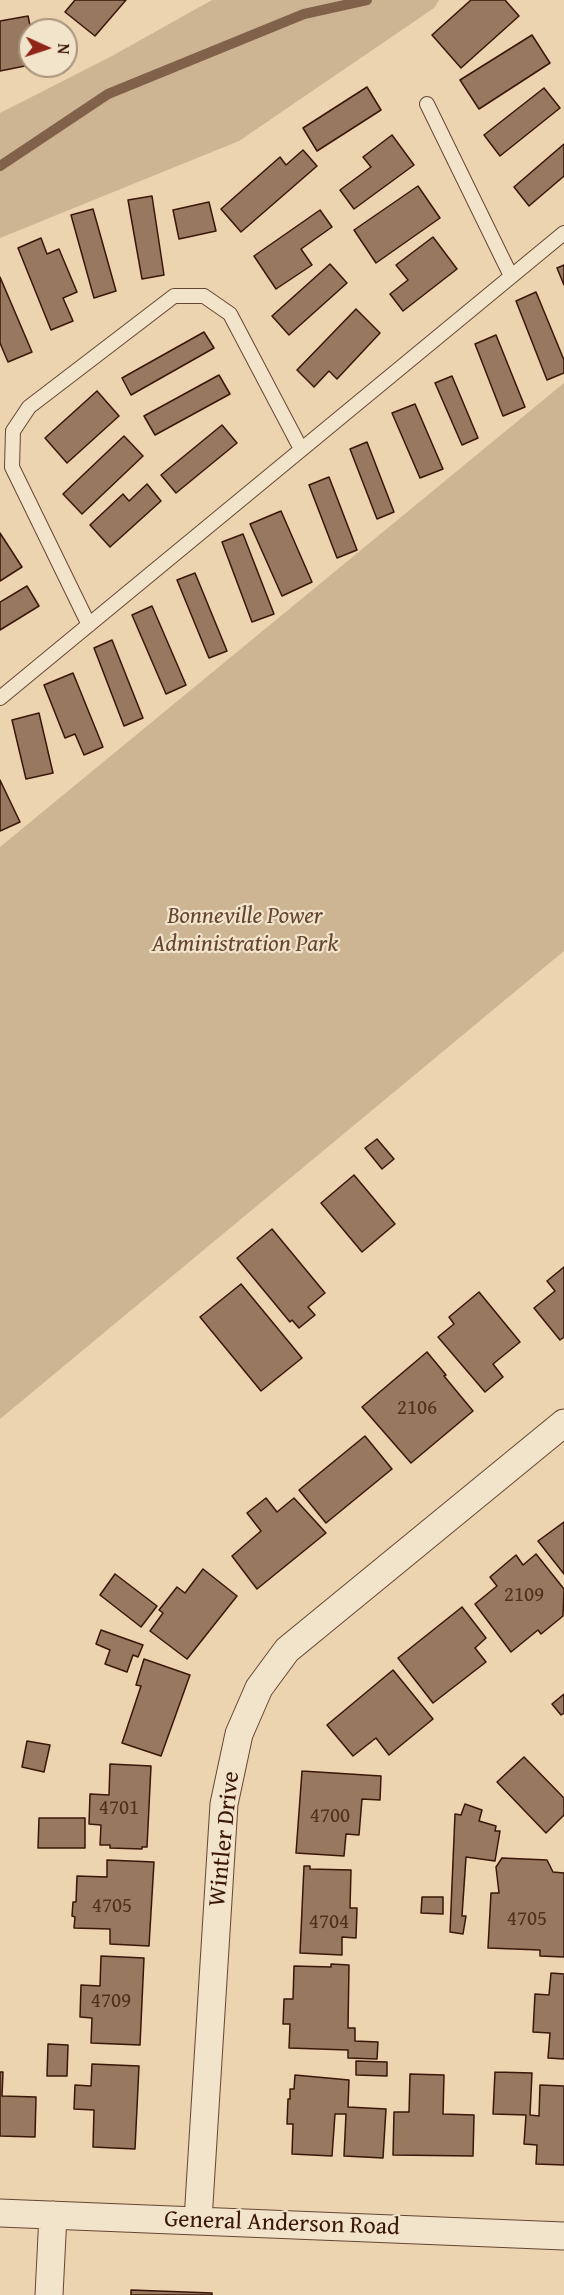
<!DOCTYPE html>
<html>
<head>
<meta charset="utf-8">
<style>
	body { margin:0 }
	#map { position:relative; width:564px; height:2295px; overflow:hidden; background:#ebd4af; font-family:"Gentium Book Plus",serif }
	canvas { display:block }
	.north { position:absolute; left:18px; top:18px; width:60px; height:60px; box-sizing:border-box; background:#f2e3cb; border:2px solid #a8917d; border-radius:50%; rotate:93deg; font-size:16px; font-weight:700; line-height:24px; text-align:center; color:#3a1709 }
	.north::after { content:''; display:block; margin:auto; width:21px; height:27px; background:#8f2418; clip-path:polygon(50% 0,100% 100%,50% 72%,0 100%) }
</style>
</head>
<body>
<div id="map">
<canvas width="564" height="2295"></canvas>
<div class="north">N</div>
</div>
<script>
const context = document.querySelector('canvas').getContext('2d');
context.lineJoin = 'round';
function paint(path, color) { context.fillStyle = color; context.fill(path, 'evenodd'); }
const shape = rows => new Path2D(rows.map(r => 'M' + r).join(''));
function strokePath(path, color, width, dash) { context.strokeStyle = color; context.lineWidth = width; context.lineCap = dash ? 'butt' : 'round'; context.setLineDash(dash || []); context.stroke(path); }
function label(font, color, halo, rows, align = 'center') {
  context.font = font + ' "Gentium Book Plus",serif'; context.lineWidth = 4.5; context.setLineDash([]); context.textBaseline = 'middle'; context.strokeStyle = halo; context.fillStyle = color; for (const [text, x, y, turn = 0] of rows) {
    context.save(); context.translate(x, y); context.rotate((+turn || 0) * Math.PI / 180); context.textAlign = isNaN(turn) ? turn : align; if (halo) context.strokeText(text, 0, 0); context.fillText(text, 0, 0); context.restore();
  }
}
paint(shape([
	[212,0,439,0,434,8,239,141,0,238,0,113,112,56],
	[564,383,564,951,0,1419,0,847]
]), '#cdb493');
strokePath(shape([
	[0,166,108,94,304,14,367,0]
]), '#80624b', 10);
const building = shape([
	[75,0,126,0,95,36,65,12,75,0],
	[471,0,505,0,519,16,461,68,432,35,471,0],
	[28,16,31,30,30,65,0,71,0,21,28,16],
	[532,35,550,63,479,109,460,80,532,35],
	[367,87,381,110,317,151,303,128,367,87],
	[544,88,560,108,500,156,484,135,544,88],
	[392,135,414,165,354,209,340,190,371,167,363,157,392,135],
	[564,144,564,176,529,206,514,187,564,144],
	[303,150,317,166,241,232,221,209,280,157,286,165,303,150],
	[418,186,440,218,376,263,354,230,418,186],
	[152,196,164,275,142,279,128,200,152,196],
	[209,202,216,231,179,239,173,210,209,202],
	[93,209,116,291,94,298,71,215,93,209],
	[320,210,332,227,301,249,312,265,276,289,254,256,320,210],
	[433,237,457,269,403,311,390,294,408,280,396,265,433,237],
	[41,238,47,254,59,249,77,292,63,298,73,321,51,330,18,248,41,238],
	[330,264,347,283,289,335,272,316,330,264],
	[564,265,564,285,557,268,564,265],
	[0,277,32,352,8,362,0,343,0,277],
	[536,292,564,360,564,373,547,380,516,301,536,292],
	[356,309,380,333,337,379,329,371,314,387,297,370,356,309],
	[204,332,214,348,131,395,122,378,204,332],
	[496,335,525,407,503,416,475,344,496,335],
	[219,375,230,394,155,435,144,416,219,375],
	[452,376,478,438,462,445,435,383,452,376],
	[97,391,119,416,67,463,45,438,97,391],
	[415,404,443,469,420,478,392,413,415,404],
	[222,425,237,443,176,493,161,475,222,425],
	[124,436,143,456,82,514,63,494,124,436],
	[367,442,394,512,377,519,350,449,367,442],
	[329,477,357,550,337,558,309,485,329,477],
	[147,484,161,501,110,547,90,525,123,494,129,501,147,484],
	[281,511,312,582,282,596,250,524,281,511],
	[0,533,22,567,0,581,0,533],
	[243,534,274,614,252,622,222,542,243,534],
	[195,573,227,651,209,658,177,580,195,573],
	[27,586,39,606,0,630,0,602,27,586],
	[152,606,186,685,166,694,132,615,152,606],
	[112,640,143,718,124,726,94,648,112,640],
	[73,673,103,747,84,755,75,734,65,738,44,685,73,673],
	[39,713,53,773,26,779,12,720,39,713],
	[0,780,20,822,0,831,0,780],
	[377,1139,394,1159,382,1169,365,1148,377,1139],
	[354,1175,395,1224,362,1252,321,1203,354,1175],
	[272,1229,325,1293,308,1307,315,1315,299,1328,292,1320,290,1322,237,1258,272,1229],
	[564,1267,564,1337,560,1340,534,1308,555,1291,547,1281,564,1267],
	[241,1284,302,1358,261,1391,200,1317,241,1284],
	[479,1292,520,1342,493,1364,503,1377,485,1392,438,1337,454,1324,449,1317,479,1292],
	[427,1352,446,1375,444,1376,473,1411,411,1463,362,1407,427,1352],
	[365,1436,392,1469,326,1523,299,1490,365,1436],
	[266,1498,277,1512,294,1498,326,1533,257,1589,232,1556,261,1531,247,1513,266,1498],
	[564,1522,564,1574,538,1541,564,1522],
	[536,1554,564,1589,563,1616,541,1634,538,1630,511,1652,475,1604,497,1586,490,1577,516,1555,523,1565,536,1554],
	[203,1569,237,1596,187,1659,150,1631,163,1613,159,1610,177,1587,185,1593,203,1569],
	[115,1574,157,1606,141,1627,100,1595,115,1574],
	[462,1607,486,1638,475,1648,486,1662,433,1703,398,1658,462,1607],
	[101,1630,143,1645,138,1657,133,1655,127,1672,105,1664,110,1650,96,1644,101,1630],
	[144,1659,190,1675,161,1756,122,1743,141,1686,136,1685,144,1659],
	[393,1670,433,1719,389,1755,376,1738,353,1756,327,1725,393,1670],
	[564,1694,564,1713,561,1715,552,1704,564,1694],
	[27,1741,50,1745,44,1772,22,1767,27,1741],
	[524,1757,564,1798,564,1815,546,1833,497,1782,524,1757],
	[110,1764,151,1766,147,1847,142,1847,142,1849,110,1848,110,1845,100,1845,101,1825,89,1824,90,1794,109,1795,110,1764],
	[302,1771,381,1776,380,1800,362,1799,359,1835,346,1834,344,1856,296,1853,302,1771],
	[465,1804,482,1810,479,1821,496,1826,495,1831,500,1831,495,1861,466,1857,462,1916,466,1916,463,1934,450,1932,455,1814,461,1815,465,1804],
	[39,1818,85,1818,85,1848,38,1848,39,1818],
	[502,1858,547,1860,553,1872,564,1873,564,1957,540,1956,540,1950,488,1948,491,1893,499,1893,496,1867,502,1858],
	[107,1860,154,1862,149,1946,110,1944,110,1929,74,1928,75,1917,72,1916,73,1902,76,1902,77,1876,107,1877,107,1860],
	[304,1866,310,1866,310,1869,351,1870,350,1908,357,1908,356,1938,342,1937,342,1955,300,1953,304,1866],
	[422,1897,443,1897,443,1914,421,1913,422,1897],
	[101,1956,144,1958,140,2045,91,2043,92,2018,80,2017,81,1985,100,1986,101,1956],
	[331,1964,349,1965,348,2028,355,2028,355,2041,378,2042,377,2059,348,2058,348,2050,289,2048,290,2024,283,2024,284,1999,293,1999,294,1966,331,1967,331,1964],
	[551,1973,564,1974,564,2059,548,2058,550,2033,533,2032,535,1994,549,1995,551,1973],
	[48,2044,68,2045,67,2076,47,2076,48,2044],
	[356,2061,387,2062,387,2076,356,2075,356,2061],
	[92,2064,139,2066,135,2149,93,2147,94,2110,74,2109,75,2085,91,2086,92,2064],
	[0,2072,3,2072,2,2096,36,2097,35,2137,0,2136,0,2072],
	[495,2072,532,2073,530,2115,539,2116,540,2085,564,2086,564,2165,536,2164,537,2145,524,2144,526,2115,493,2114,495,2072],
	[410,2074,444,2075,443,2114,474,2115,473,2156,393,2155,394,2112,409,2112,410,2074],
	[295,2075,349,2080,348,2107,386,2109,383,2158,344,2156,346,2114,335,2114,332,2156,292,2154,293,2124,287,2124,288,2099,290,2099,290,2089,294,2089,295,2075],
	[131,2290,212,2293,212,2295,131,2295,131,2290]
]);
paint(building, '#96795f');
strokePath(building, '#3a1709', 1.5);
const service = shape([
	[427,104,511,276],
	[89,625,12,467,13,431,29,407,174,296,204,296,230,314,301,449],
	[0,698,564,233]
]);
const minor = shape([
	[0,2213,564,2236],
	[198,2220,224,1804,239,1734,259,1688,287,1650,564,1423],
	[49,2295,53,2215]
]);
strokePath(service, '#664632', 16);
strokePath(minor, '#664632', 29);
strokePath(service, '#f2e3cb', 14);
strokePath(minor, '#f2e3cb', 27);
label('21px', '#51301e', null, [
	["2106",417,1409],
	["2109",524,1596],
	["4701",119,1809],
	["4700",330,1817],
	["4705",112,1907],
	["4705",527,1920],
	["4704",329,1923],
	["4709",111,2002]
]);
label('italic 24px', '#664632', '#f2e3cb', [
	["Bonneville Power",245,917],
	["Administration Park",245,945]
]);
label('24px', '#3a1709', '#f2e3cb', [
	["Wintler Drive",225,1839,-84],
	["General Anderson Road",282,2224,2]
]);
</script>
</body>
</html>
